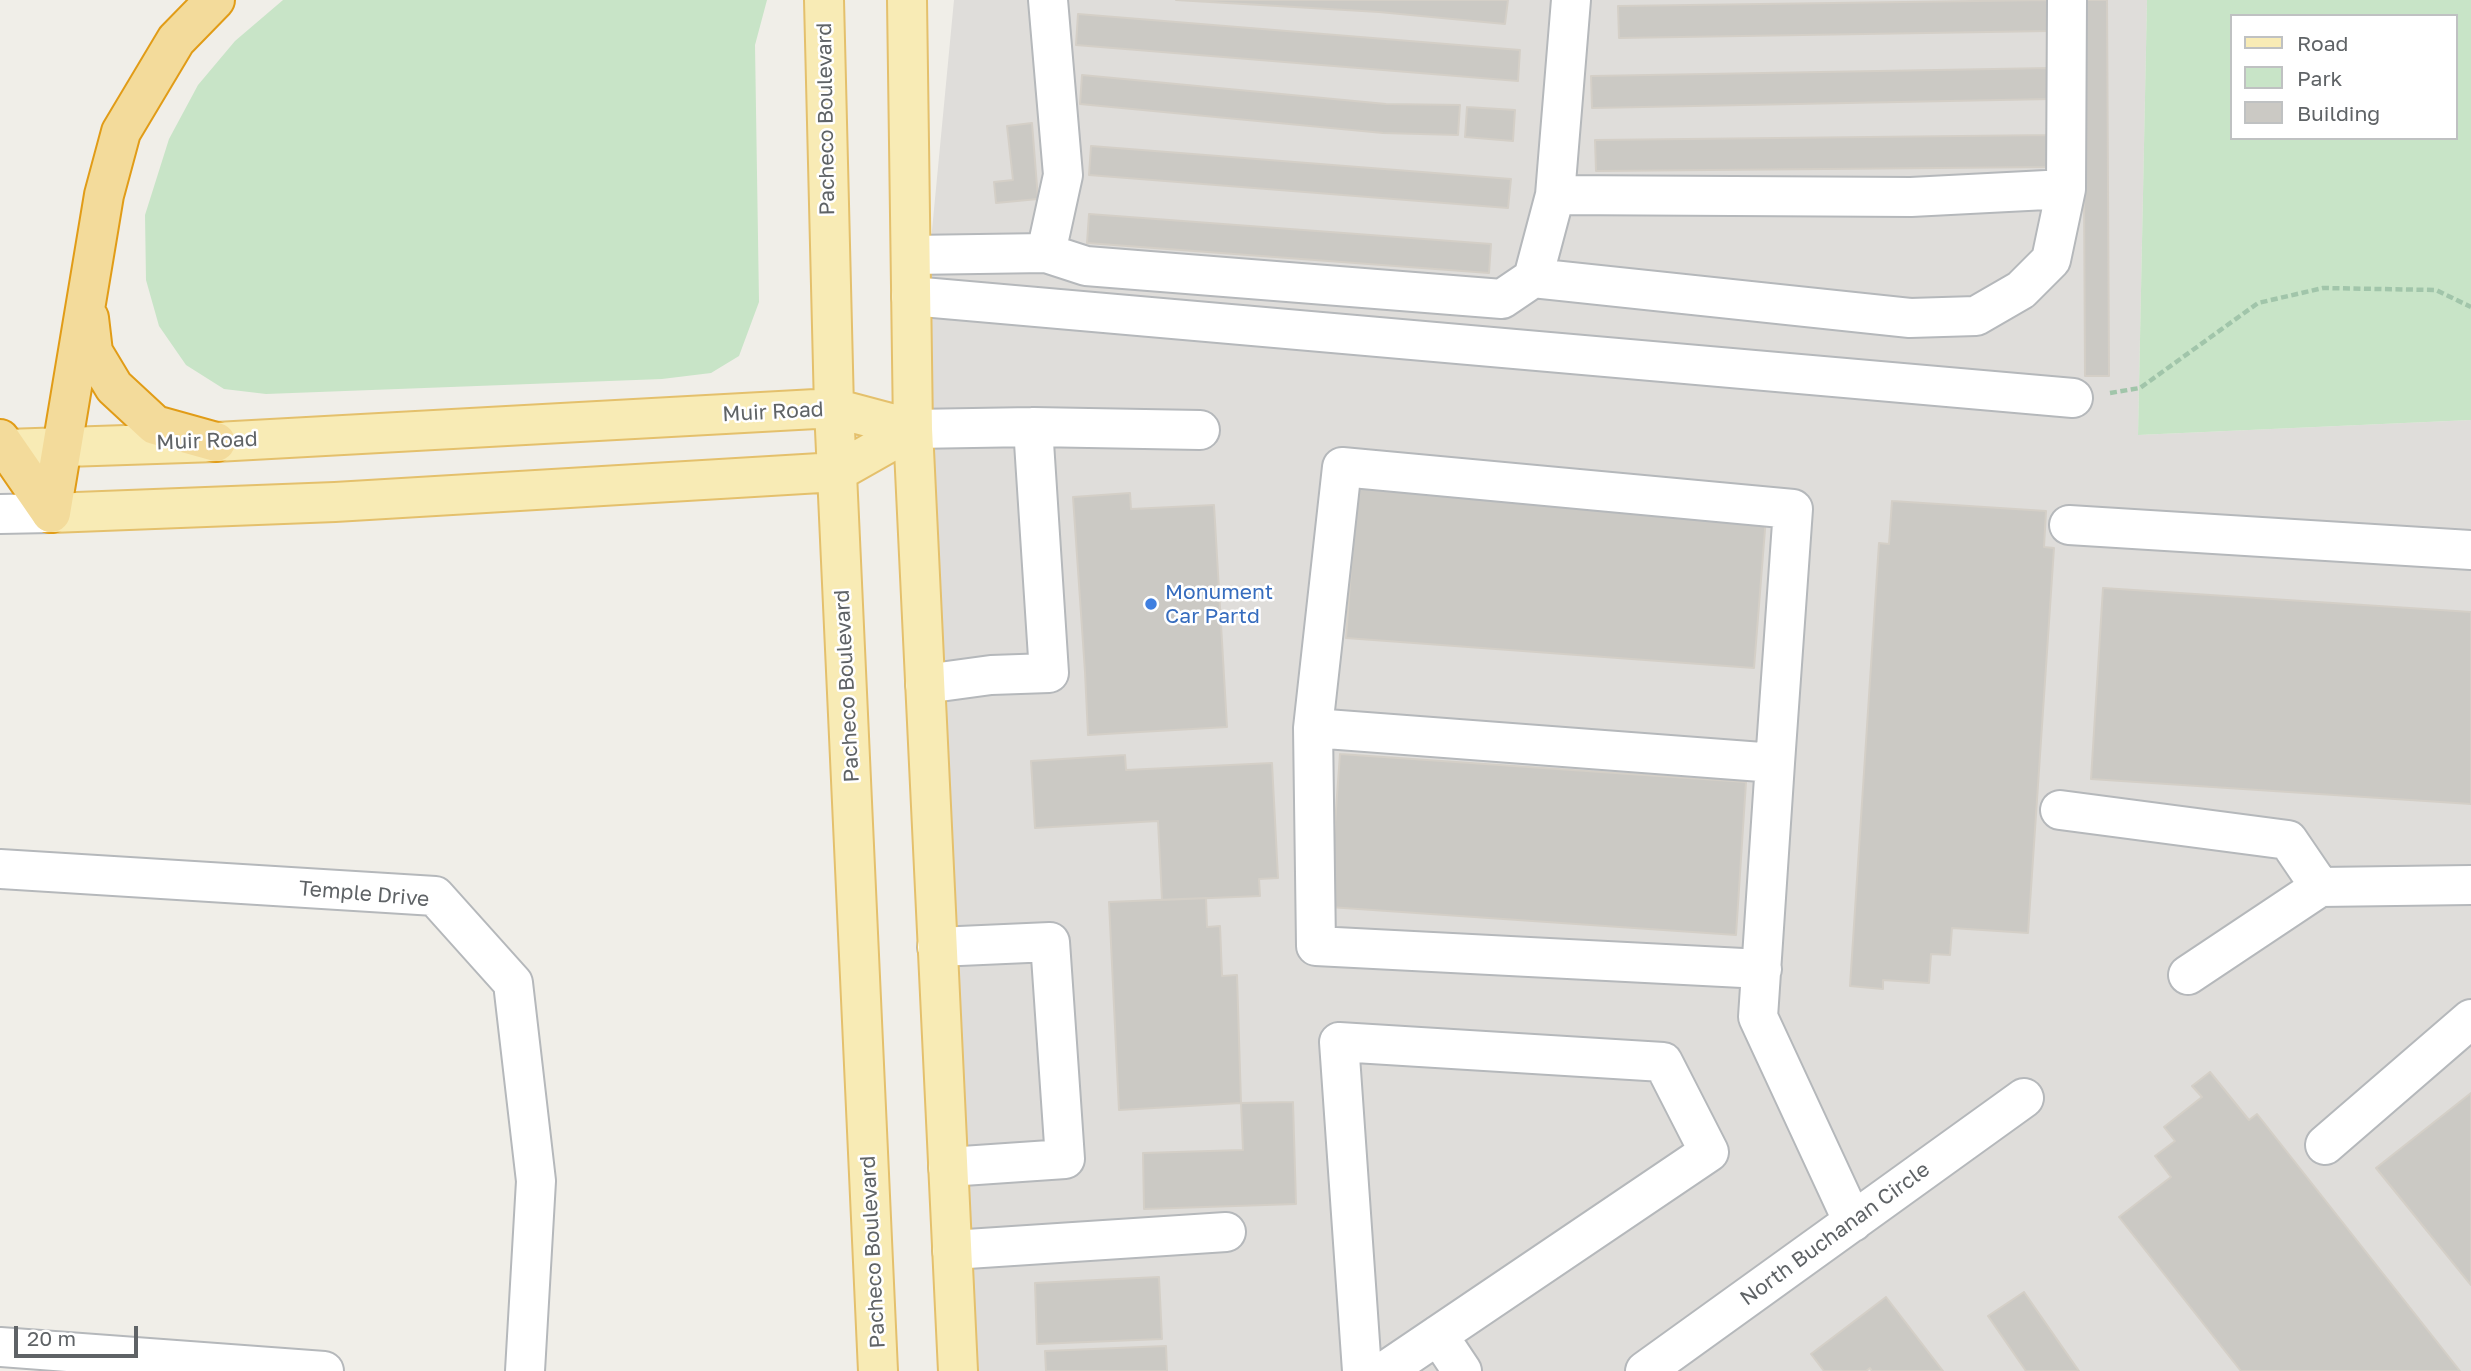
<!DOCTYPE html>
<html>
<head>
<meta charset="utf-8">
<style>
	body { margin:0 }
	#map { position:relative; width:2471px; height:1371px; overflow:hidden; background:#f0eee8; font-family:"Golos Text",sans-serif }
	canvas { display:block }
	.legend { position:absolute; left:2230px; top:14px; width:228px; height:126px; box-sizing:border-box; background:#fff; border:2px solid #bfc1c2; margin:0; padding:9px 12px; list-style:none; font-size:21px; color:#5f6366 }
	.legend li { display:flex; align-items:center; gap:14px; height:35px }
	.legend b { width:35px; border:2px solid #bfc1c2 }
	.scale { position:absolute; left:14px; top:1326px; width:124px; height:32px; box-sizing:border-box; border:4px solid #5f6366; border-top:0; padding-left:9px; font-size:21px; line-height:24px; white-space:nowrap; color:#5f6366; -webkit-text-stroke:5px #fff; paint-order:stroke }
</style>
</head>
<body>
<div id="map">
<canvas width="2471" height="1371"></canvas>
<ul class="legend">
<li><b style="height:9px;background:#f8ebb5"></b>Road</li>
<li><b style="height:19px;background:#c8e4c7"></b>Park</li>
<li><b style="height:19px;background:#cbc9c4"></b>Building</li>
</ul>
<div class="scale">20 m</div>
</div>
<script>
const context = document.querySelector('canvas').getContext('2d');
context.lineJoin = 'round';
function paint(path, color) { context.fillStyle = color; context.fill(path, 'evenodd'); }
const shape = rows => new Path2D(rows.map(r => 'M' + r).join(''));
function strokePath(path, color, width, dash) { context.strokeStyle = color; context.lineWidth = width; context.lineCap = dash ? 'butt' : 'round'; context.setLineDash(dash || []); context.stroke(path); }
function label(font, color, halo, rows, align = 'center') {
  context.font = font + ' "Golos Text",sans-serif'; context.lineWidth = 5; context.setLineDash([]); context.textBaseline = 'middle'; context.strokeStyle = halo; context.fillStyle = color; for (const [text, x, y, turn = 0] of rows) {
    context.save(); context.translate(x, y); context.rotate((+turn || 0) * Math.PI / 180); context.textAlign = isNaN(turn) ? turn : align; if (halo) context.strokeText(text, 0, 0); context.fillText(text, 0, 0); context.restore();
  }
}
paint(shape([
	[954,0,2147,0,2138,435,2471,420,2471,1371,958,1371,913,429]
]), '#dfddda');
paint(shape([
	[283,0,767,0,755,45,759,302,739,356,711,373,662,379,266,394,224,389,186,365,159,326,146,280,145,215,169,139,198,85,235,41],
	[2147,0,2471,0,2471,420,2138,435],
	[2231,16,2455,16,2455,138,2231,138]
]), '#c8e4c7');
const building = shape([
	[1176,0,1508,0,1505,24,1379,12,1176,0],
	[2048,0,2049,31,1619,38,1618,6,2048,0],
	[2083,0,2107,0,2109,376,2085,376,2083,0],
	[1078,14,1520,50,1518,81,1076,45,1078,14],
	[2051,68,2051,99,1592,108,1591,76,2051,68],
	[1082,75,1386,104,1460,105,1458,135,1383,133,1080,104,1082,75],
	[1467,107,1515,110,1513,141,1465,137,1467,107],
	[1032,123,1038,199,996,203,994,182,1013,180,1007,126,1032,123],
	[2052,135,2053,167,1596,171,1595,140,2052,135],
	[1091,146,1511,179,1508,208,1089,175,1091,146],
	[1089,214,1491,244,1489,273,1087,243,1089,214],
	[1357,488,1766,517,1754,668,1346,638,1357,488],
	[1130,493,1131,509,1214,505,1227,727,1088,735,1085,672,1073,497,1130,493],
	[1892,501,2046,511,2044,547,2054,548,2028,933,1952,928,1950,955,1931,954,1929,983,1883,980,1883,989,1850,986,1879,543,1889,544,1892,501],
	[2103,588,2471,612,2471,804,2091,779,2103,588],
	[1340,754,1746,782,1736,935,1329,907,1340,754],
	[1125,755,1126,770,1272,763,1278,878,1259,879,1260,896,1162,900,1158,821,1035,828,1031,761,1125,755],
	[1206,898,1207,927,1220,926,1222,976,1237,975,1241,1103,1119,1110,1109,902,1206,898],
	[2210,1072,2249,1120,2257,1114,2460,1371,2241,1371,2119,1217,2171,1177,2155,1156,2175,1141,2164,1127,2202,1097,2192,1086,2210,1072],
	[2471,1093,2471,1285,2376,1168,2471,1093],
	[1293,1102,1296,1204,1144,1209,1143,1153,1243,1150,1241,1103,1293,1102],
	[1159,1277,1162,1339,1037,1344,1035,1283,1159,1277],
	[2024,1292,2079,1371,2026,1371,1988,1316,2024,1292],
	[1886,1297,1943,1371,1872,1371,1870,1368,1866,1371,1824,1371,1811,1354,1886,1297],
	[1166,1346,1167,1371,1046,1371,1045,1351,1166,1346]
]);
paint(building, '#cbc9c4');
strokePath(building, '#d4cfc7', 2);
const minor = shape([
	[1555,195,1911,197,2066,189,2067,0],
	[1046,253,1063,175,1048,0],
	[911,255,1046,253,1086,266,1502,299,1533,278,1555,195,1571,0],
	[1533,278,1910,318,1976,316,2021,290,2051,260,2066,189],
	[911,296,2073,398],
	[913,429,1033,427,1200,430],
	[0,514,51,513],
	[2069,525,2471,550],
	[925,684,991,675,1049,673,1033,427],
	[1313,728,1342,467,1793,509,1775,763],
	[2060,810,2288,840,2320,887,2188,975],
	[0,869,435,896,513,983,536,1181,525,1371],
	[2320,887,2471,885],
	[937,947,1050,942,1065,1159,948,1167],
	[1762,969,1316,946,1313,728,1775,763,1758,1017,1853,1222],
	[2325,1145,2471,1019],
	[952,1250,1226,1232],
	[1438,1335,1462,1371],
	[0,1347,324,1371],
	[1362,1371,1339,1042,1663,1062,1709,1152,1385,1371],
	[1645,1371,2024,1098]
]);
const major = shape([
	[824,0,834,408,878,1371],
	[907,0,913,429,958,1371],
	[6,449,216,442,834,408,913,429],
	[51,513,335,502,837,472,913,429]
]);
const highway = shape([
	[89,318,93,352,114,387,155,425,216,442],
	[0,439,51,513],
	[51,513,104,195,121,132,176,40,215,0]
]);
strokePath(minor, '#b5b8bb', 42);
strokePath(major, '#e4c06c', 42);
strokePath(highway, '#e19c17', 42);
strokePath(shape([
	[2110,393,2140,388,2258,303,2323,288,2436,290,2471,307]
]), '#a1c5aa', 4.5, [7, 3.5]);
strokePath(minor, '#fff', 38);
strokePath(major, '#f8ebb5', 38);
strokePath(highway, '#f3db9b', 38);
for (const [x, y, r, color] of [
	[1151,604,7,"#3f7fe0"]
]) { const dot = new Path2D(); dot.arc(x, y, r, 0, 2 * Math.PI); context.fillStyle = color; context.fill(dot); strokePath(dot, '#fff', 2.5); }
label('21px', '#5f6366', '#fff', [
	["Pacheco Boulevard",826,119,-91],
	["Muir Road",773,412,-3],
	["Muir Road",207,441,-2],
	["Pacheco Boulevard",847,686,-93],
	["Temple Drive",364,894,5],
	["North Buchanan Circle",1835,1234,-36],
	["Pacheco Boulevard",873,1252,-93]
]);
label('21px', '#366cbe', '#fff', [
	["Monument",1165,592],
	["Car Partd",1165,616]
], 'left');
</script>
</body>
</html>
